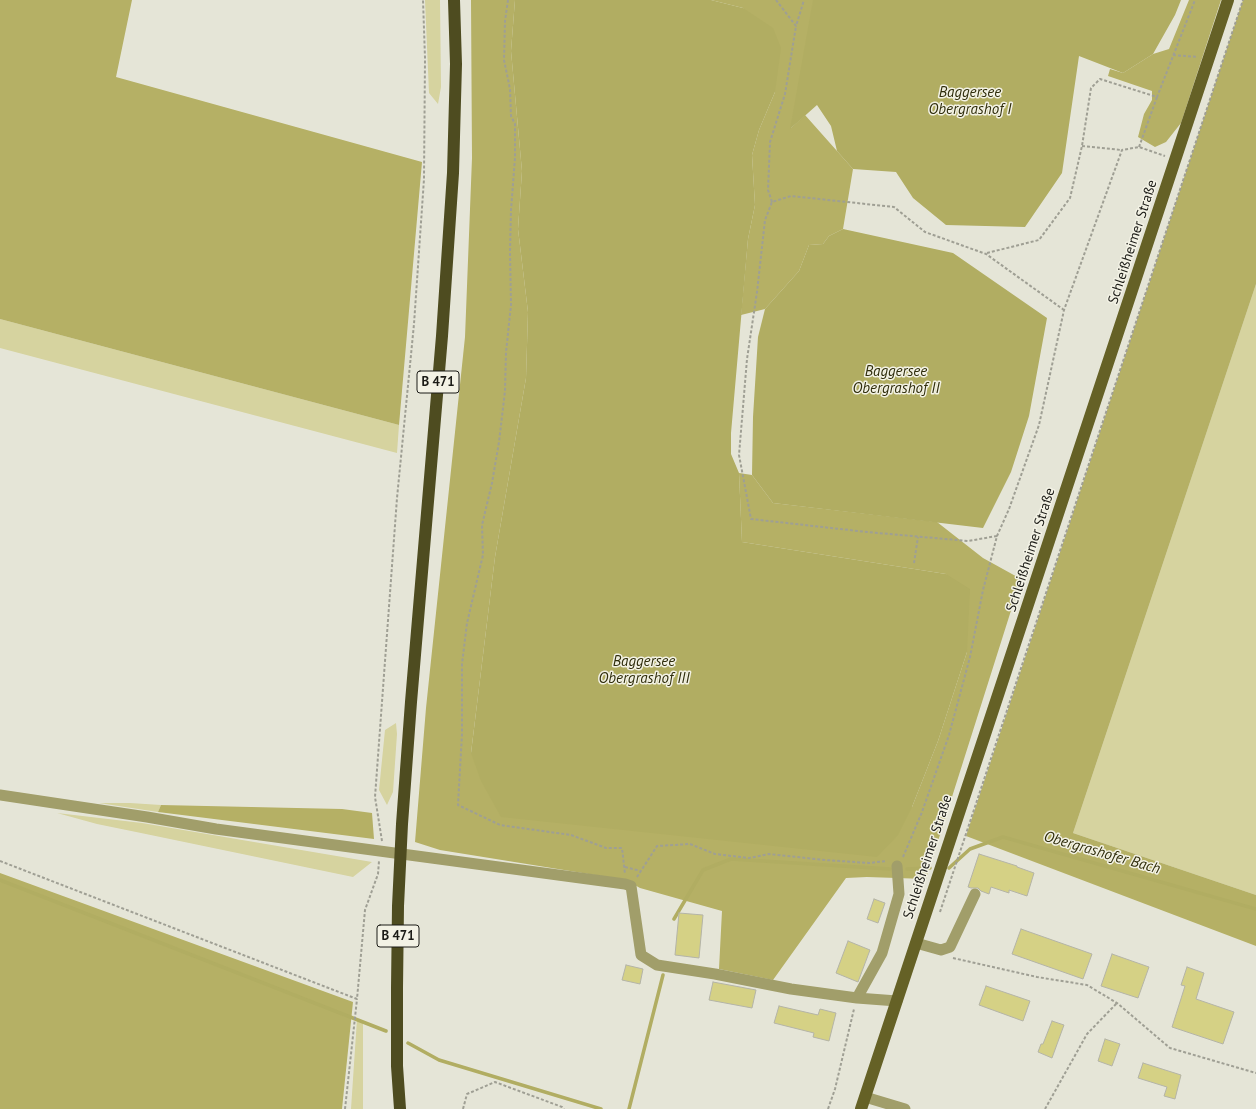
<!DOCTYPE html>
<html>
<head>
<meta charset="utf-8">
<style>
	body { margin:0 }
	canvas { display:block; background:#e5e5d7 }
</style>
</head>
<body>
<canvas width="1256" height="1109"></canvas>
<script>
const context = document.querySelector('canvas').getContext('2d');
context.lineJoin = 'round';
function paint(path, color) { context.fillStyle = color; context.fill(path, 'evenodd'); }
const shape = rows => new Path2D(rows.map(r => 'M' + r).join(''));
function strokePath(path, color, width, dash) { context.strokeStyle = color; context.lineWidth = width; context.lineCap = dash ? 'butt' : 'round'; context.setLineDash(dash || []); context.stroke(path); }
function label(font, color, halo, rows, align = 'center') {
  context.font = font + ' "PT Sans",sans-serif'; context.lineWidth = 3; context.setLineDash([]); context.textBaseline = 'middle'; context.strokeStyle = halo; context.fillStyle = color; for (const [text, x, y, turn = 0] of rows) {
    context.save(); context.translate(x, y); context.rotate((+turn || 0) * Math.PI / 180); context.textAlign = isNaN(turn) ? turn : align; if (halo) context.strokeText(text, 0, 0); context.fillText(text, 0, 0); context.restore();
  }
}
paint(shape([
	[425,0,440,0,441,87,438,104,429,93],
	[1256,284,1256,895,1073,833],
	[0,319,399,425,397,453,0,348],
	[396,723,397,734,393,792,387,805,379,790,385,730],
	[99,803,130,803,161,805,158,812],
	[57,813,142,823,372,862,353,877,141,833,97,824],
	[357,1019,363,1021,363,1109,351,1109]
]), '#d6d39f');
paint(shape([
	[0,0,132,0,116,77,422,162,399,425,0,319],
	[471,0,515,0,511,51,522,171,518,229,528,312,526,378,495,557,471,753,912,807,938,741,967,652,946,574,742,542,739,473,752,475,773,503,937,522,983,558,1021,579,926,879,867,877,846,878,773,980,719,969,722,911,640,888,626,880,440,850,415,842,426,708,465,337,472,158],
	[711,0,814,0,791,128,805,115,853,169,843,229,829,236,823,244,809,245,799,271,765,309,741,315,748,239,755,205,752,155,759,130,775,92,743,8],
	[1189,0,1221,0,1181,123,1166,142,1155,147,1138,137,1144,114,1152,100,1152,91,1108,76,1110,69,1123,73,1153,54,1169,49],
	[1243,0,1256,0,1256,284,1073,833,1256,895,1256,946,966,836],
	[161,805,342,809,372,813,374,839,158,812],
	[0,873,353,1002,342,1109,0,1109]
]), '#b5b065');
paint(shape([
	[515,0,711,0,743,8,773,28,781,48,775,92,759,130,752,155,755,205,748,239,731,433,731,454,739,473,742,542,946,574,970,589,967,652,938,741,912,807,898,835,877,857,501,817,481,781,471,753,495,557,526,378,528,312,518,229,522,171,511,51],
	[813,0,1181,0,1175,15,1153,54,1123,73,1079,56,1062,173,1025,227,946,225,913,198,896,172,853,169,837,151,831,126,817,105,790,129],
	[843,229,953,253,1047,318,1029,416,1011,472,983,528,773,503,752,475,753,417,758,337,765,309,799,271,809,245,823,244,829,236]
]), '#b1ad62');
strokePath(shape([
	[949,868,970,849,1003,837,1256,909],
	[907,869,930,868],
	[0,880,386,1031],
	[674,919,703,870,731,859,890,869],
	[408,1043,439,1060,601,1109],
	[629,1109,663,975]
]), '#b1ad62', 3.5);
const building = shape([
	[979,854,1017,866,1017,867,1034,873,1027,896,1009,890,1009,893,991,887,989,894,981,891,978,888,971,888,968,887,979,854],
	[874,899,885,903,878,923,867,919,874,899],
	[679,913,703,915,699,958,675,955,679,913],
	[1021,929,1092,954,1083,979,1012,954,1021,929],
	[848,941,870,950,858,982,836,973,848,941],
	[1112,954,1149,967,1138,998,1101,986,1112,954],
	[626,965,643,969,640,984,622,980,626,965],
	[1187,967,1204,973,1196,999,1234,1012,1223,1044,1172,1027,1185,986,1181,985,1187,967],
	[713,982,756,990,752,1008,709,1000,713,982],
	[986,986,1030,1001,1023,1021,979,1005,986,986],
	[779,1006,818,1015,820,1009,836,1013,829,1041,813,1037,814,1033,774,1023,779,1006],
	[1052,1021,1064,1025,1052,1058,1038,1052,1041,1044,1043,1044,1052,1021],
	[1105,1039,1120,1044,1112,1066,1098,1061,1105,1039],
	[1143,1063,1181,1075,1175,1099,1164,1096,1167,1087,1138,1078,1143,1063]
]);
paint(building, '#d5d185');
strokePath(building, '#b4b4a7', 1);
strokePath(shape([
	[508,0,505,21,504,60,510,89,511,116,515,124,515,158,511,210,510,252,511,305,506,352,505,391,499,442,492,483,482,525,483,555,467,623,462,664,462,734,458,805,500,825,571,835,606,848,622,848,625,874],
	[776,0,796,26,804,0],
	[1173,55,1198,57],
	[1082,146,1121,150],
	[1139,147,1157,97],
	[772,202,768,190,770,142,785,94,796,26],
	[987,253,1039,240,1070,198,1082,146,1091,88,1100,79,1157,97,1195,0],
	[997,536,968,541,867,532,751,519,739,455,747,359,757,292,765,220,772,202,791,196,894,207,925,232,986,254,1064,310],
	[914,563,918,537],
	[382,841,375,797,397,498,414,324,424,179,425,58,423,0],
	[903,857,922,812,949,735,970,657,983,590,997,536,1009,509,1039,425,1064,310,1122,150,1139,147,1165,156],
	[0,861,357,999,365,910,378,874,379,861],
	[625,867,641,871],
	[637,877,657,846,690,844,715,854,749,858,769,854,825,860,869,863,887,861],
	[940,912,1243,0],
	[953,958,1037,977,1087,985,1117,1003,1170,1048,1256,1073],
	[345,1109,357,999],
	[463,1109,467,1094,495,1082,562,1107,564,1109],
	[828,1109,835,1089,854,1009],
	[1045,1109,1087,1034,1117,1003]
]), '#9f9f94', 2, [3, 2]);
strokePath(shape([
	[0,795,147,817,216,829,625,884,631,886,641,955,657,965,715,974,791,989,857,998,897,1001],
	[916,943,941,950,950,947,975,894],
	[857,998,882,953,899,894,897,866],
	[865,1097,905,1109]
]), '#a19e6a', 11);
strokePath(shape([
	[861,1109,1228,0]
]), '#656126', 12);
strokePath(shape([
	[400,1109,397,1066,397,988,398,906,402,824,411,702,442,336,453,173,456,64,454,0]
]), '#4e4c20', 12);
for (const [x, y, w] of [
	[438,382,42],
	[398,936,42]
]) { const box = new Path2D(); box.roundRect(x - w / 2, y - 11, w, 22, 3); context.fillStyle = '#f3f2e5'; context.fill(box); strokePath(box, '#1b1b16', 1); }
label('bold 13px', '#1b1b16', null, [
	["B 471",438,382],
	["B 471",398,936]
]);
label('14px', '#1b1b16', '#f3f2e5', [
	["Schleißheimer Straße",1133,242,-72],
	["Schleißheimer Straße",1031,550,-72],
	["Schleißheimer Straße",928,857,-72]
]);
label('italic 15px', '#302e0c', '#f3f2e5', [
	["Baggersee",970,93],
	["Obergrashof I",970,110],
	["Baggersee",896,372],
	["Obergrashof II",896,389],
	["Baggersee",644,662],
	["Obergrashof III",644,679],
	["Obergrashofer Bach",1102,853,16]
]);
</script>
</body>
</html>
